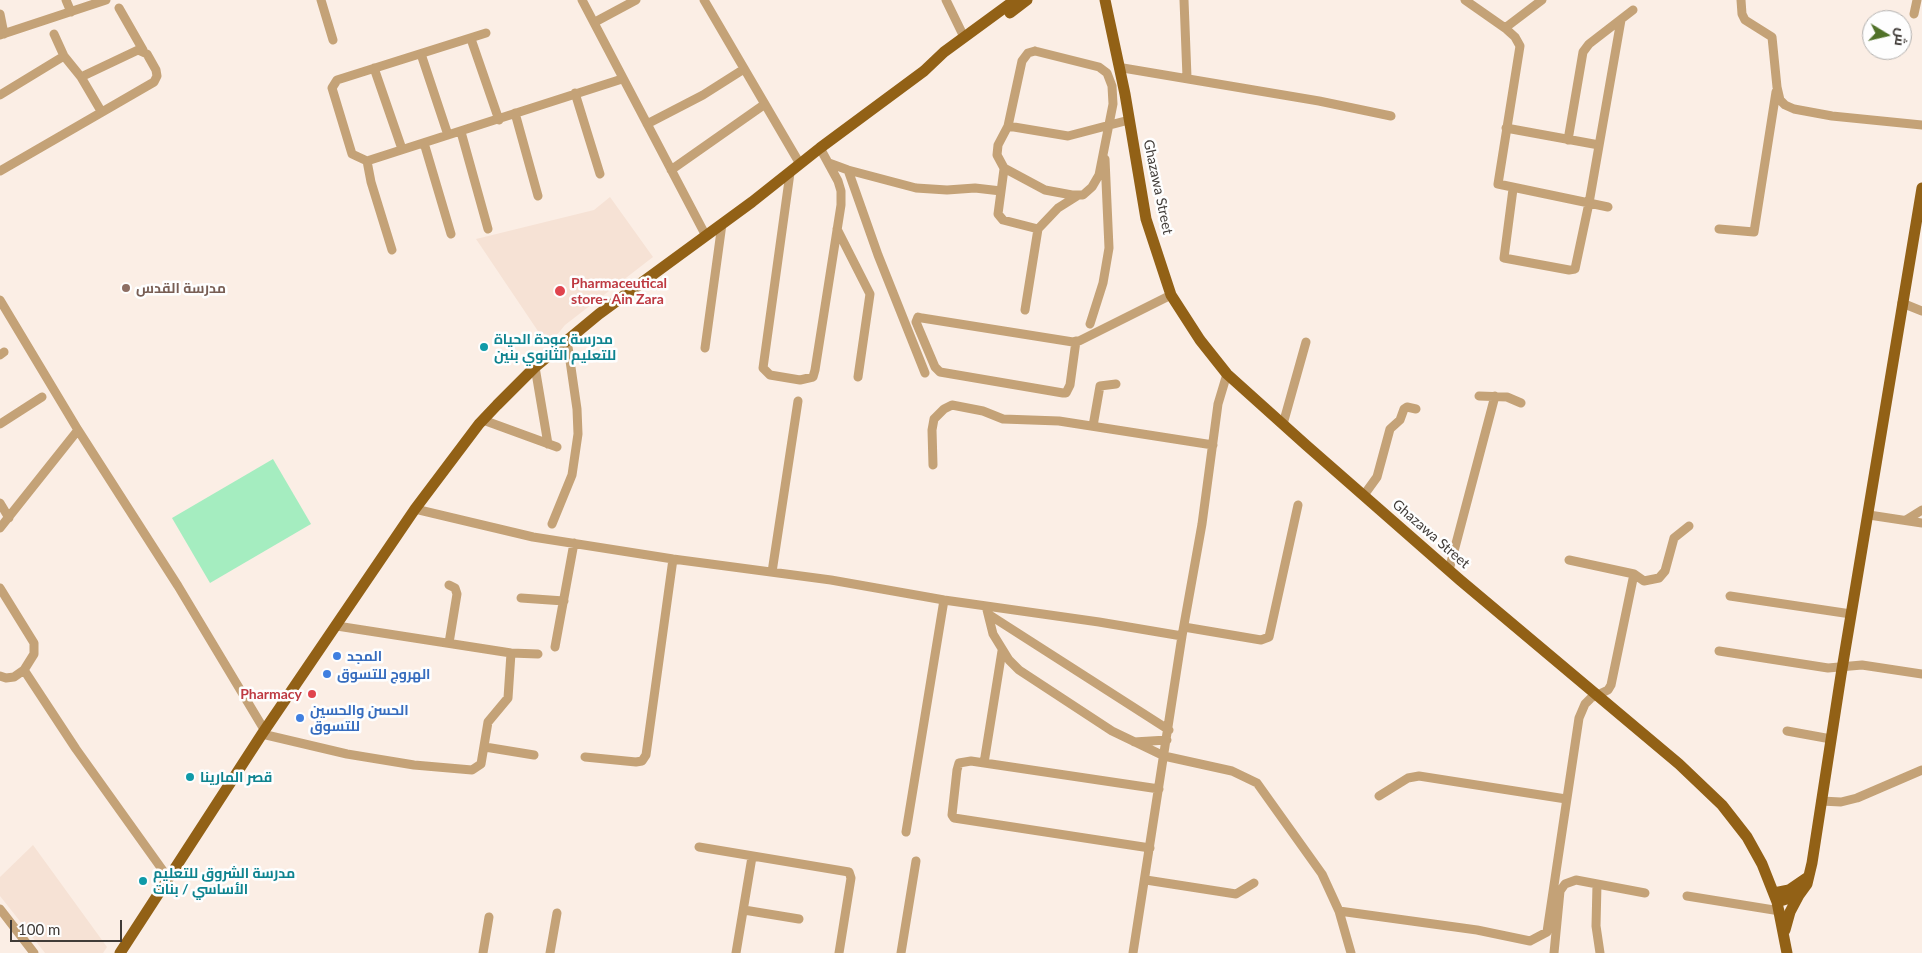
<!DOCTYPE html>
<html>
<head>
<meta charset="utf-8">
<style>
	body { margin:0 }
	#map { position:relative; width:1922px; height:953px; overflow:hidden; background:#fbeee5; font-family:Lato,Cairo,sans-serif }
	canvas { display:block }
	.north { position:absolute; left:1862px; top:10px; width:50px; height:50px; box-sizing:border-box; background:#fefefe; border:1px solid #b2b0ae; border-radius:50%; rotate:99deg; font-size:14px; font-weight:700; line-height:20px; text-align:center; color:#403b37 }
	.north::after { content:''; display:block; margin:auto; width:18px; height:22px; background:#517229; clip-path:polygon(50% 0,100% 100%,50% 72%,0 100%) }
	.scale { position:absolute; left:10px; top:920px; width:112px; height:22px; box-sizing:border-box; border:2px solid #403b37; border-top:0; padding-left:6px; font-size:15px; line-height:18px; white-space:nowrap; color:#403b37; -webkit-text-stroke:4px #fefefe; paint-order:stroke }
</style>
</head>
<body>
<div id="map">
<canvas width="1922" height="953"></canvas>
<div class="north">ش</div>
<div class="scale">100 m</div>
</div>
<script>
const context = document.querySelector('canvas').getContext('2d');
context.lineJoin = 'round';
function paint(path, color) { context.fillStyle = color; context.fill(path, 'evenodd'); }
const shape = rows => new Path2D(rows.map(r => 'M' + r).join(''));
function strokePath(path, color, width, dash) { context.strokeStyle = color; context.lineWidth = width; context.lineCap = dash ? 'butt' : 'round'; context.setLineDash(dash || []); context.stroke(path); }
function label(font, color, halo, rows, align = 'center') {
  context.font = font + ' Lato,Cairo,sans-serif'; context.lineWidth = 5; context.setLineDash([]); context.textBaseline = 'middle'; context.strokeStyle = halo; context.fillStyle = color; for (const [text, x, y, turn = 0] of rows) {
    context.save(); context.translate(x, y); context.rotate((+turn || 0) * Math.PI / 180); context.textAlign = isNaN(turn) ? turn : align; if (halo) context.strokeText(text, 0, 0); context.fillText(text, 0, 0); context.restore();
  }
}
paint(shape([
	[610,197,653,257,565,325,548,346,476,239,594,210],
	[33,845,107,947,103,953,45,953,0,896,0,877]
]), '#f6e2d5');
paint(shape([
	[273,459,311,524,210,583,172,518]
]), '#a5edc0');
strokePath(shape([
	[66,0,71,12],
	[321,0,333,40],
	[582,0,706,236],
	[704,0,800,164],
	[946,0,964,37],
	[1184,0,1187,77],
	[1465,0,1505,28,1515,37,1520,46,1498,184,1608,207],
	[1741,0,1742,14,1745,20,1772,37,1777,87,1780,100,1785,105,1794,109,1832,116,1922,125],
	[119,8,143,50],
	[0,14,4,34],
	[1914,14,1917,0],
	[595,22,636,0],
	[1505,28,1542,0],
	[54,34,64,56,81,77,101,111],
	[0,35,106,0],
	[471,39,499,120],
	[1035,51,1099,67,1107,73,1112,86,1113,104,1099,175,1092,187,1083,195,1072,195,1045,190,1004,168,997,155,998,145,1008,126,1022,61,1028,53,1035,51],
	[421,54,448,135],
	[374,68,402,149],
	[1123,68,1319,101,1391,116],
	[575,93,600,174],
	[0,95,64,56],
	[515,113,538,196],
	[647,124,703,95,744,69],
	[1008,126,1068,136,1129,120],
	[1506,128,1599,145],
	[461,132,488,229],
	[1568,140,1583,52,1589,44,1633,10],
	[424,143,451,234],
	[367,161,352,154,332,88,337,80,486,33],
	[829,163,848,170,916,188,947,190,975,188,1001,191],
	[1004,169,998,214,1003,220,1038,229,1058,208,1077,196],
	[671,170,765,104],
	[848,170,878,255,925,373],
	[0,171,154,82,157,76,156,70,147,54,138,50,81,77],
	[790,173,763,368,770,375,800,380,813,377,815,370,841,205,841,191,838,181,820,148],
	[1513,189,1504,258,1569,270,1575,269,1589,203,1621,20],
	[837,229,870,294,858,377],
	[1719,229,1754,232,1776,92],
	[392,250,371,182,367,161,622,79],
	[0,300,78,430,178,586,265,731],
	[1902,303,1922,311],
	[1025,310,1038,229],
	[1090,324,1103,283,1109,248,1105,159],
	[1076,341,1070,385,1066,393,1063,393,940,372,935,367,916,322,918,317,922,318,1073,342,1076,341,1079,341,1171,295],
	[705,348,722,224],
	[0,355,4,352],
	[535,367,548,444],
	[1479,396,1507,397,1521,403],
	[483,420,557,447],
	[0,424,42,397],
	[1283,424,1306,342],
	[1093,426,1100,386,1116,384],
	[933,465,932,430,934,419,944,409,952,405,983,411,1003,419,1059,421,1213,445],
	[1364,495,1377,477,1390,429,1400,420,1404,409,1407,407,1416,409],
	[0,503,9,518],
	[415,509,533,537,673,559,831,580,944,600,1099,622,1182,636],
	[1869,515,1922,523],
	[1906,520,1922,510],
	[552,524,572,475,578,434,577,409,567,340],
	[0,528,78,430],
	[1569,560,1634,574],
	[1449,570,1495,396],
	[772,572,798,401],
	[0,588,34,643,34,654,24,670,14,677,6,678,0,676],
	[1730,596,1851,614],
	[521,598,564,601],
	[986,606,993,634,1009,660,1019,670,1112,731,1164,756,1232,771,1257,783,1322,874,1339,911],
	[988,614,1169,730],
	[337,626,511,653,538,654],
	[1184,627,1261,640,1269,637,1298,505],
	[449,643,457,594,455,588,449,585],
	[555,647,574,543],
	[1719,651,1828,668,1862,665,1922,674],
	[24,670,76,749,169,879],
	[1787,731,1831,739],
	[262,734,347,754,414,765,472,770,481,764,488,722,508,698,511,653],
	[1134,742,1167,740],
	[485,747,534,755],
	[585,757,636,762,642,761,646,755,673,559],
	[984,763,1002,651],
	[1379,796,1408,778,1419,776,1566,799],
	[1821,801,1841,802,1857,798,1922,770],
	[906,832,944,600],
	[699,847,849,872,851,878,839,953],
	[1150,848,954,818,952,815,957,770,959,763,971,761,1159,789],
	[1146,880,1236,894,1254,883],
	[1597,884,1596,926,1600,953],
	[1687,896,1780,911],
	[0,909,34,953],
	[744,910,799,919],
	[483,953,489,917],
	[550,953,557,913],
	[736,953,752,857],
	[901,953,916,861],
	[1133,953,1182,636,1202,524,1218,404,1227,374],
	[1351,953,1339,911,1477,930,1530,941,1547,932,1579,718,1585,704,1591,698,1608,690,1611,685,1634,574,1644,581,1659,578,1665,571,1674,538,1689,526],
	[1554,953,1560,891,1565,884,1576,880,1645,893]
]), '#c4a277', 9);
strokePath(shape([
	[1105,0,1125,94,1146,219,1171,295,1200,340,1227,374,1306,445,1460,580,1679,764,1722,805,1747,837,1762,864,1777,902,1787,953],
	[1010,13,1027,0],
	[1774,893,1789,890,1808,877],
	[1777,902,1799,895,1807,884,1812,863,1841,675,1922,188],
	[1785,930,1790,912,1799,895],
	[120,953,262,734,415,509,479,424,497,405,535,367,599,314,752,202,820,148,924,71,944,52,1015,0]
]), '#926116', 11);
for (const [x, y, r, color] of [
	[126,288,5,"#8d6e63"],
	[560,291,6,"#e0444e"],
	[484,347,5,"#0f9aa8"],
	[337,656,5,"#3f7fe0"],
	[327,674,5,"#3f7fe0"],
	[312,694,5,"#e0444e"],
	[300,718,5,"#3f7fe0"],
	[190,777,5,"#0f9aa8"],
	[143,881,5,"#0f9aa8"]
]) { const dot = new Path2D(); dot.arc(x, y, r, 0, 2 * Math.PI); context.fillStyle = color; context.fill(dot); strokePath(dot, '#fefefe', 2); }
label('14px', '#403b37', '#fefefe', [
	["Ghazawa Street",1158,187,78],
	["Ghazawa Street",1431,534,41]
]);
label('bold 14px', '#be3a42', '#fefefe', [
	["Pharmaceutical",571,283],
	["store- Ain Zara",571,299],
	["Pharmacy",302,694,"right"]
], 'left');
label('bold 14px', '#785e54', '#fefefe', [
	["مدرسة القدس",136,288]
], 'left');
label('bold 14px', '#0d838f', '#fefefe', [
	["مدرسة عودة الحياة",494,339],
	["للتعليم الثانوي بنين",494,355],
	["قصر المارينا",200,777],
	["مدرسة الشروق للتعليم",153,873],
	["الأساسي / بنات",153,889]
], 'left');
label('bold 14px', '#366cbe', '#fefefe', [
	["المجد",347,656],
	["الهروج للتسوق",337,674],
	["الحسن والحسين",310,710],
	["للتسوق",310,726]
], 'left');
</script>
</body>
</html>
